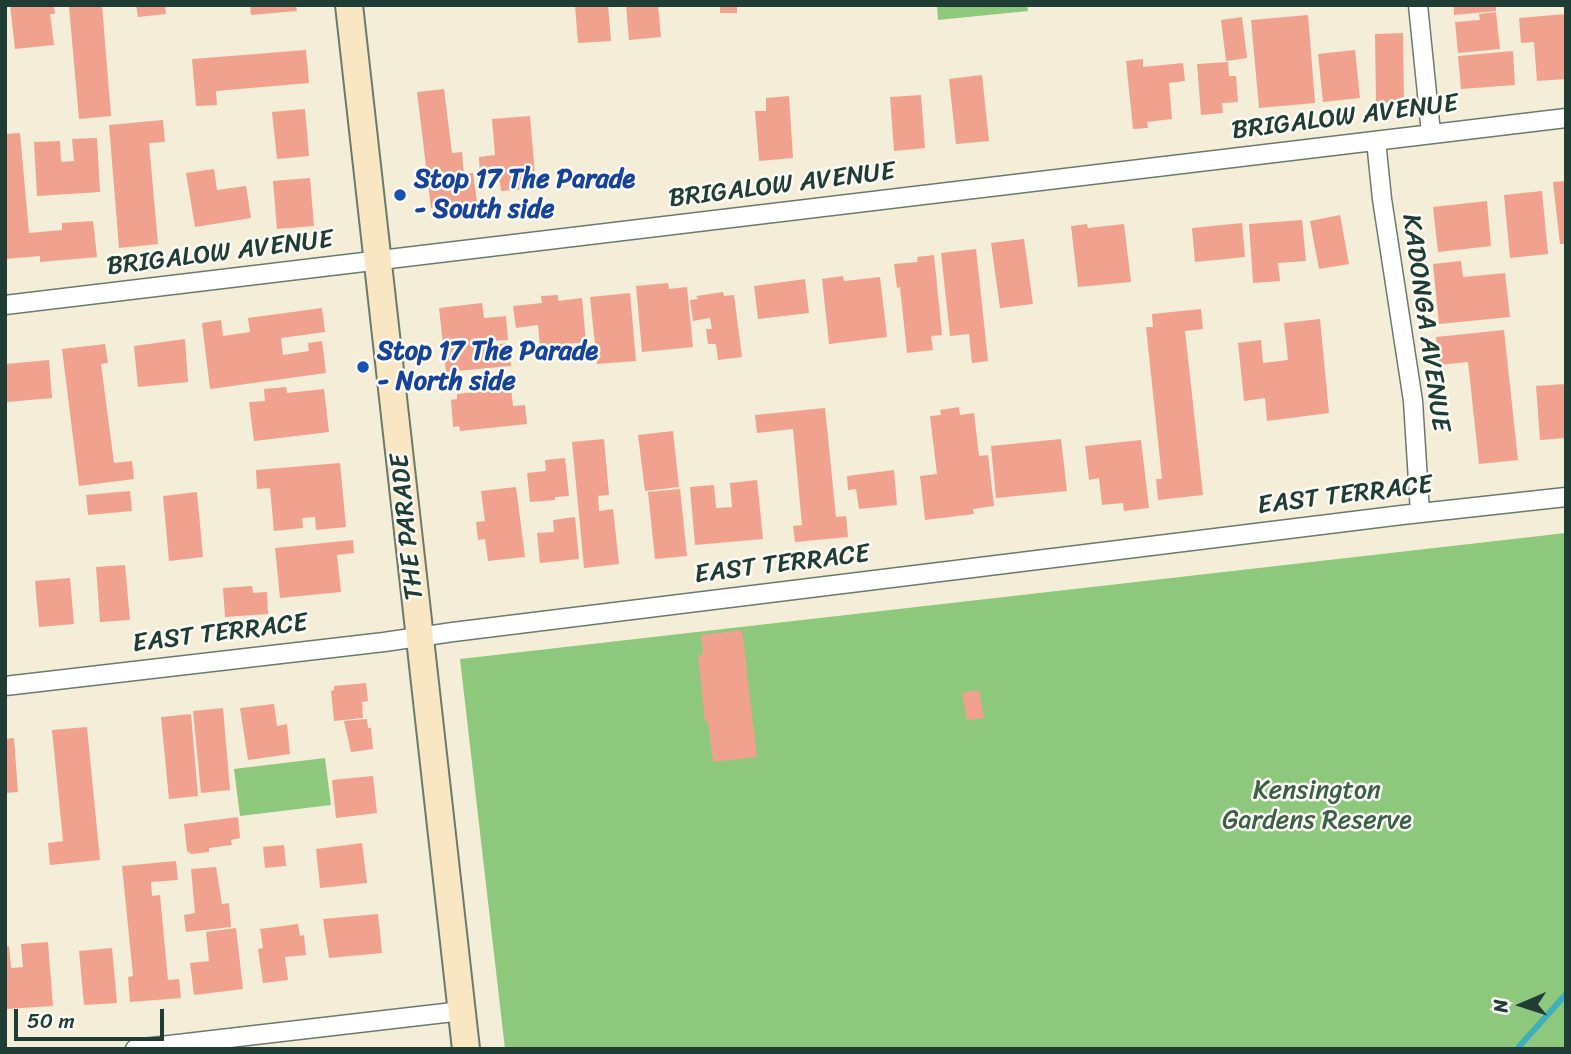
<!DOCTYPE html>
<html>
<head>
<meta charset="utf-8">
<style>
	body { margin:0 }
	#map { position:relative; width:1571px; height:1054px; overflow:hidden; background:#f4edd8; font-family:Sriracha,sans-serif }
	canvas { display:block }
	.frame { position:absolute; inset:0; border:7px solid #1f3d34; pointer-events:none }
	.north { position:absolute; left:1487px; top:970px; width:70px; height:70px; -webkit-text-stroke:5px #fdfcf7; paint-order:stroke; rotate:267deg; font-size:19px; font-weight:700; line-height:28px; text-align:center; color:#1f3d34 }
	.north::after { content:''; display:block; margin:auto; width:24px; height:32px; background:#1f3d34; clip-path:polygon(50% 0,100% 100%,50% 72%,0 100%) }
	.scale { position:absolute; left:14px; top:1009px; width:150px; height:32px; box-sizing:border-box; border:4px solid #1f3d34; border-top:0; padding-left:9px; font-size:21px; line-height:24px; white-space:nowrap; color:#1f3d34; -webkit-text-stroke:5px #fdfcf7; paint-order:stroke }
</style>
</head>
<body>
<div id="map">
<canvas width="1571" height="1054"></canvas>
<div class="frame"></div>
<div class="north">N</div>
<div class="scale">50 m</div>
</div>
<script>
const context = document.querySelector('canvas').getContext('2d');
context.lineJoin = 'round';
function paint(path, color) { context.fillStyle = color; context.fill(path, 'evenodd'); }
const shape = rows => new Path2D(rows.map(r => 'M' + r).join(''));
function strokePath(path, color, width, dash) { context.strokeStyle = color; context.lineWidth = width; context.lineCap = dash ? 'butt' : 'round'; context.setLineDash(dash || []); context.stroke(path); }
function label(font, color, halo, rows, align = 'center') {
  context.font = font + ' Sriracha,sans-serif'; context.lineWidth = 5; context.setLineDash([]); context.textBaseline = 'middle'; context.strokeStyle = halo; context.fillStyle = color; for (const [text, x, y, turn = 0] of rows) {
    context.save(); context.translate(x, y); context.rotate((+turn || 0) * Math.PI / 180); context.textAlign = isNaN(turn) ? turn : align; if (halo) context.strokeText(text, 0, 0); context.fillText(text, 0, 0); context.restore();
  }
}
paint(shape([
	[937,5,1027,5,1028,11,938,20],
	[1566,533,1566,1049,505,1049,460,659],
	[325,758,331,805,240,816,234,769]
]), '#8ec87d');
strokePath(shape([
	[1517,1049,1566,994]
]), '#40afbc', 6);
paint(shape([
	[10,5,54,5,55,14,50,14,54,45,15,49],
	[102,5,111,116,79,119,69,7],
	[136,5,165,5,166,14,138,17],
	[250,5,296,5,297,11,251,15],
	[575,5,608,5,611,41,578,43],
	[626,5,658,5,661,37,629,40],
	[720,5,737,5,737,13,720,13],
	[1454,5,1496,5,1496,11,1454,15],
	[1496,12,1500,49,1458,53,1455,22,1480,20,1479,14],
	[1566,14,1566,79,1537,81,1534,42,1521,43,1519,18],
	[1308,15,1315,103,1259,108,1251,20],
	[1242,17,1247,58,1226,61,1221,20],
	[1403,33,1404,102,1376,103,1375,34],
	[306,50,309,83,216,91,217,105,196,106,192,59],
	[1355,50,1360,98,1323,102,1318,54],
	[1513,51,1515,85,1461,89,1458,56],
	[1143,59,1143,67,1183,63,1185,81,1169,83,1172,119,1147,122,1148,128,1133,129,1126,61],
	[1228,62,1229,76,1236,76,1238,102,1222,103,1223,113,1201,115,1197,64],
	[982,75,989,141,956,144,949,79],
	[444,89,452,153,462,152,464,174,473,173,477,202,431,208,417,92],
	[921,95,925,148,894,151,890,97],
	[789,96,793,158,759,161,755,111,766,111,766,98],
	[305,109,309,156,277,159,272,112],
	[530,116,536,188,501,191,499,175,480,177,479,157,495,155,492,119],
	[163,120,165,142,149,143,158,244,119,248,109,125],
	[20,133,29,233,62,230,62,223,93,221,97,257,40,262,40,256,5,259,5,134],
	[97,138,100,192,37,196,34,142,60,141,61,162,74,161,72,139],
	[214,169,217,190,246,186,251,218,195,227,186,173],
	[310,178,314,226,277,229,273,181],
	[1566,181,1566,244,1560,244,1553,182],
	[1542,191,1548,254,1510,258,1504,195],
	[1487,201,1491,246,1438,252,1433,207],
	[1340,215,1349,264,1319,269,1310,221],
	[1302,220,1306,261,1278,263,1280,281,1253,283,1249,224],
	[1242,223,1245,257,1195,262,1192,228],
	[1087,224,1088,228,1124,224,1131,282,1078,287,1071,226],
	[1024,239,1033,304,1000,308,991,243],
	[976,249,988,361,972,363,969,334,950,336,941,253],
	[934,255,942,335,931,336,933,350,907,353,900,287,897,288,894,264,918,262,917,257],
	[1461,261,1463,277,1505,273,1510,317,1439,324,1433,264],
	[843,276,844,281,880,277,887,337,829,344,822,279],
	[805,279,809,313,758,319,754,286],
	[668,283,669,289,687,287,693,347,642,352,636,286],
	[723,292,724,296,734,295,742,357,718,360,716,344,708,344,706,329,712,329,710,318,693,321,690,300,698,299,696,296],
	[630,293,636,361,597,364,590,297],
	[558,295,558,301,582,298,586,342,540,347,538,325,516,328,513,306,542,303,541,296],
	[482,303,484,318,506,316,508,340,489,341,489,345,509,343,511,366,446,372,439,308],
	[322,308,325,332,281,338,283,355,309,351,308,343,322,341,326,373,210,389,202,323,221,320,223,336,250,332,248,318],
	[1201,309,1203,329,1185,331,1203,495,1158,500,1156,479,1162,479,1146,327,1153,327,1152,314],
	[1320,319,1329,413,1267,421,1265,398,1244,401,1238,343,1261,340,1263,363,1288,360,1284,323],
	[1504,330,1518,460,1479,464,1468,362,1439,365,1436,337],
	[185,339,188,382,138,387,134,346],
	[105,344,108,363,101,364,114,463,132,461,134,479,79,486,62,349],
	[49,360,52,398,7,402,5,364],
	[1566,384,1566,438,1540,440,1536,386],
	[286,387,287,393,324,389,329,432,254,441,249,402,265,401,264,389],
	[511,388,513,406,525,405,527,424,460,431,459,426,453,427,451,400,457,399,457,394],
	[959,407,960,415,974,413,979,456,988,455,994,506,973,509,974,514,925,520,920,476,937,474,930,416,941,415,940,410],
	[825,408,836,517,846,516,848,537,795,542,793,526,802,525,793,429,757,433,755,415],
	[673,431,679,487,645,491,638,435],
	[604,439,609,495,598,496,599,511,613,509,619,564,584,568,572,442],
	[1061,439,1067,491,996,498,991,446],
	[1141,440,1149,508,1124,511,1123,503,1102,505,1099,478,1089,480,1085,446],
	[565,458,569,496,555,497,555,500,530,502,527,473,546,471,545,460],
	[340,463,346,527,316,530,315,517,302,518,303,528,274,531,270,488,257,489,256,470],
	[894,470,897,505,859,509,856,489,848,490,847,476],
	[757,480,763,539,695,545,690,487,714,485,716,508,732,507,730,483],
	[516,487,525,557,488,561,485,539,478,540,476,522,485,521,481,491],
	[680,489,687,556,655,559,648,492],
	[130,491,132,511,88,515,86,495],
	[197,492,203,557,169,561,163,496],
	[575,517,579,559,540,563,537,533,554,532,553,520],
	[353,540,354,553,337,555,341,592,280,598,275,548],
	[125,565,130,620,100,622,96,567],
	[70,578,74,624,39,627,35,581],
	[252,586,253,593,267,592,268,614,225,617,223,588],
	[742,630,757,757,713,762,708,721,705,722,698,655,703,655,701,635],
	[366,683,368,701,362,702,363,718,334,721,331,691,334,690,334,686],
	[979,690,984,718,967,720,962,693],
	[274,704,277,726,287,724,290,754,248,760,240,708],
	[223,708,230,790,201,793,193,711],
	[191,714,198,796,169,799,161,717],
	[367,719,368,728,371,728,373,749,351,752,344,721],
	[87,727,100,860,50,865,48,843,63,841,52,730],
	[14,738,18,792,5,793,5,739],
	[373,776,377,813,336,818,332,780],
	[238,817,240,838,231,840,232,845,209,848,209,852,191,854,187,851,184,824],
	[362,843,367,883,320,888,316,849],
	[284,845,286,866,265,868,263,847],
	[176,861,178,880,151,882,152,896,160,895,168,980,179,979,181,998,130,1002,128,977,133,976,122,866],
	[216,867,222,904,229,903,231,927,186,932,184,915,195,913,191,869],
	[378,914,382,953,329,958,323,919],
	[298,924,300,936,304,935,306,955,285,957,288,980,263,983,258,949,263,948,260,929],
	[236,928,243,989,194,995,190,963,209,961,206,932],
	[48,942,53,1006,5,1009,5,946,9,946,11,968,23,967,21,944],
	[112,948,117,1003,84,1005,79,951]
]), '#f0a28f');
const street = shape([
	[1418,5,1431,133],
	[1376,141,1382,199,1413,401,1420,513],
	[5,305,1566,118],
	[5,686,384,642,453,632,1402,515,1566,497],
	[135,1049,462,1011]
]);
const secondary = shape([
	[349,5,466,1049]
]);
strokePath(street, '#6a7b6d', 21);
strokePath(secondary, '#6a7b6d', 30);
strokePath(street, '#fff', 18);
strokePath(secondary, '#f9e7c3', 26);
for (const [x, y, r, color] of [
	[400,195,7,"#1a4fb4"],
	[363,367,7,"#1a4fb4"]
]) { const dot = new Path2D(); dot.arc(x, y, r, 0, 2 * Math.PI); context.fillStyle = color; context.fill(dot); strokePath(dot, '#fdfcf7', 2.5); }
label('26px', '#1f3d34', '#fdfcf7', [
	["BRIGALOW AVENUE",1345,118,-7],
	["BRIGALOW AVENUE",782,186,-7],
	["BRIGALOW AVENUE",220,254,-7],
	["KADONGA AVENUE",1425,323,82],
	["EAST TERRACE",1345,496,-7],
	["THE PARADE",408,527,-96],
	["EAST TERRACE",782,565,-7],
	["EAST TERRACE",220,634,-7]
]);
label('bold 26px', '#164399', '#fdfcf7', [
	["Stop 17 The Parade",414,180],
	["- South side",414,210],
	["Stop 17 The Parade",377,352],
	["- North side",377,382]
], 'left');
label('26px', '#3b6046', '#fdfcf7', [
	["Kensington",1317,791],
	["Gardens Reserve",1317,821]
]);
</script>
</body>
</html>
